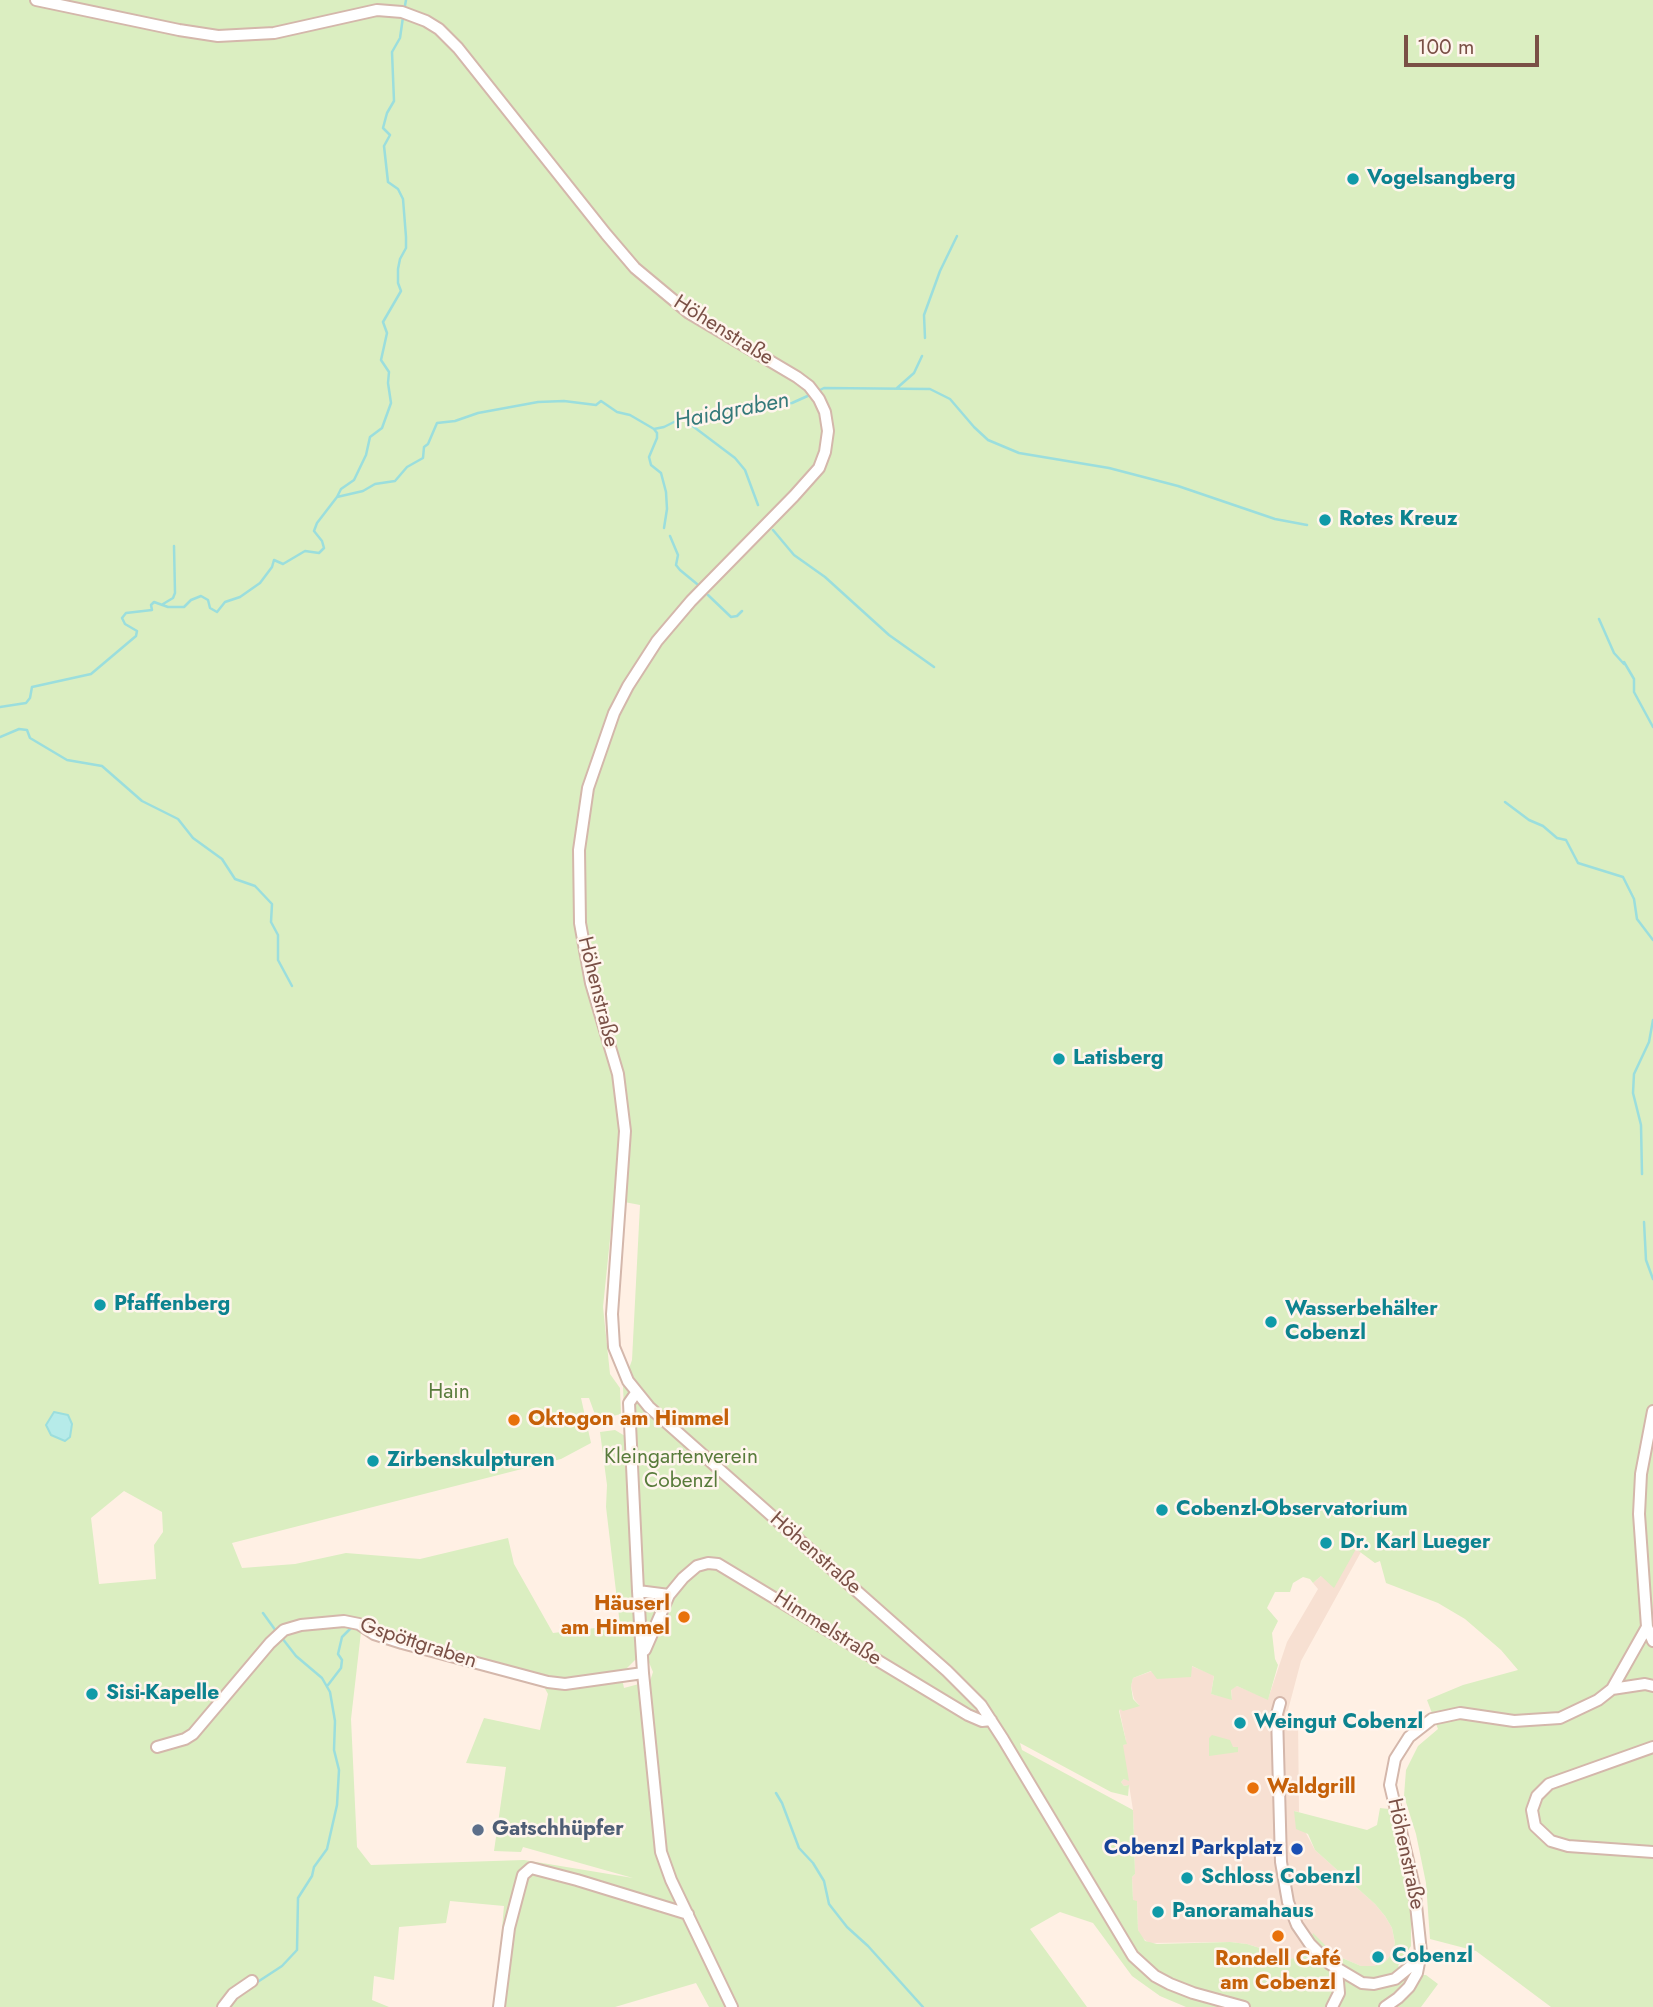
<!DOCTYPE html>
<html>
<head>
<meta charset="utf-8">
<style>
	body { margin:0 }
	#map { position:relative; width:1653px; height:2007px; overflow:hidden; background:#fff0e4; font-family:Jost,sans-serif }
	canvas { display:block }
	.scale { position:absolute; left:1404px; top:35px; width:135px; height:32px; box-sizing:border-box; border:4px solid #7a5046; border-top:0; padding-left:9px; font-size:21px; line-height:24px; white-space:nowrap; color:#7a5046; -webkit-text-stroke:5px #fff5ed; paint-order:stroke }
</style>
</head>
<body>
<div id="map">
<canvas width="1653" height="2007"></canvas>
<div class="scale">100 m</div>
</div>
<script>
const context = document.querySelector('canvas').getContext('2d');
context.lineJoin = 'round';
function paint(path, color) { context.fillStyle = color; context.fill(path, 'evenodd'); }
const shape = rows => new Path2D(rows.map(r => 'M' + r).join(''));
function strokePath(path, color, width, dash) { context.strokeStyle = color; context.lineWidth = width; context.lineCap = dash ? 'butt' : 'round'; context.setLineDash(dash || []); context.stroke(path); }
function label(font, color, halo, rows, align = 'center') {
  context.font = font + ' Jost,sans-serif'; context.lineWidth = 5; context.setLineDash([]); context.textBaseline = 'middle'; context.strokeStyle = halo; context.fillStyle = color; for (const [text, x, y, turn = 0] of rows) {
    context.save(); context.translate(x, y); context.rotate((+turn || 0) * Math.PI / 180); context.textAlign = isNaN(turn) ? turn : align; if (halo) context.strokeText(text, 0, 0); context.fillText(text, 0, 0); context.restore();
  }
}
paint(shape([
	[1354,1520,1375,1563,1361,1552,1301,1661,1287,1714,1298,1718,1299,1812,1294,1811,1315,1850,1375,1904,1385,1916,1392,1928,1395,1943,1392,1953,1386,1961,1375,1967,1361,1966,1335,1955,1313,1934,1302,1961,1292,1958,1288,1963,1280,1967,1268,1961,1266,1950,1247,1944,1230,1942,1149,1943,1141,1937,1138,1930,1137,1901,1133,1901,1132,1877,1135,1874,1133,1810,1129,1785,1124,1786,1121,1782,1124,1779,1128,1779,1122,1745,1126,1744,1126,1741,1119,1708,1123,1710,1139,1705,1134,1699,1131,1686,1133,1678,1152,1671,1191,1677,1191,1666,1214,1675,1211,1694,1232,1699,1231,1689,1237,1686,1268,1699,1287,1642,1318,1589,1313,1583,1321,1576]
]), '#f7e0d2');
paint(shape([
	[0,0,1653,0,1653,2007,1551,2007,1476,1951,1430,1939,1426,1883,1416,1834,1404,1796,1406,1770,1418,1746,1438,1729,1427,1700,1463,1685,1518,1670,1501,1650,1465,1619,1438,1603,1386,1583,1380,1561,1375,1563,1356,1549,1334,1588,1321,1576,1313,1583,1310,1579,1303,1577,1293,1583,1290,1592,1275,1592,1267,1608,1278,1621,1272,1633,1275,1659,1278,1665,1268,1700,1237,1686,1231,1690,1232,1700,1211,1694,1214,1676,1192,1666,1191,1677,1157,1679,1151,1671,1133,1678,1131,1686,1133,1699,1140,1706,1123,1711,1120,1709,1119,1711,1126,1741,1127,1744,1123,1745,1129,1781,1124,1779,1121,1782,1124,1786,1129,1785,1128,1796,1111,1792,1020,1743,1022,1750,1133,1810,1135,1874,1132,1877,1133,1900,1137,1901,1138,1930,1145,1941,1157,1944,1230,1942,1247,1944,1266,1950,1268,1961,1277,1967,1284,1966,1292,1958,1302,1960,1313,1933,1335,1955,1361,1966,1375,1966,1386,1961,1392,1953,1395,1943,1392,1928,1385,1916,1375,1904,1315,1850,1308,1834,1296,1829,1294,1811,1367,1830,1377,1825,1380,1808,1389,1809,1401,1852,1411,1916,1411,1946,1398,1966,1409,1975,1426,1975,1438,1984,1421,2007,1186,2007,1160,1996,1132,1976,1093,1923,1060,1912,1030,1929,1087,2007,709,2007,696,1983,615,2007,495,2007,504,1906,450,1901,446,1923,399,1927,394,1980,374,1976,372,2000,389,2007,0,2007],
	[614,1200,640,1205,632,1360,623,1386,625,1436,615,1430,600,1432,607,1485,606,1507,620,1625,553,1633,514,1564,508,1538,420,1559,346,1553,295,1564,242,1568,232,1543,561,1459,591,1443,581,1398,589,1398,597,1420,621,1414,620,1388,610,1374,603,1307],
	[124,1491,162,1512,163,1532,154,1545,156,1579,99,1584,91,1518],
	[361,1632,377,1641,543,1685,548,1694,540,1730,484,1718,466,1763,506,1767,494,1851,521,1852,523,1847,633,1878,524,1860,371,1865,357,1847,351,1719],
	[635,1660,648,1660,653,1672,650,1681,624,1688,621,1674],
	[1212,1735,1230,1740,1233,1747,1238,1747,1238,1752,1209,1756,1209,1738]
]), '#dbeec1');
const water = shape([
	[54,1412,68,1415,72,1424,70,1437,65,1441,51,1435,46,1425,54,1412]
]);
paint(water, '#b6ebe9');
strokePath(water, '#9bdedd', 2);
strokePath(shape([
	[404,11,406,0],
	[925,338,924,315,940,271,957,236],
	[897,388,914,373,922,356],
	[818,391,824,388,930,389,950,399,974,427,988,440,1019,453,1109,468,1178,486,1275,519,1307,525],
	[682,418,735,458,745,470,758,505],
	[654,429,657,433,657,438,649,457,651,465,661,473,666,492,667,509,664,528],
	[337,497,363,491,375,484,395,481,407,467,423,458,424,447,428,444,437,423,455,421,478,413,538,402,564,401,596,405,601,401,617,412,630,415,654,429,664,427,682,418,744,407,792,403,812,394],
	[773,530,794,555,825,577,889,635,934,667],
	[670,536,678,555,676,565,680,570,697,584],
	[708,595,731,617,737,616,742,611],
	[163,604,173,598,175,593,174,546],
	[1599,619,1614,653,1624,664],
	[1624,662,1634,679,1634,692,1653,727],
	[0,707,26,703,30,698,32,687,91,674,136,636,137,631,125,624,122,618,126,613,152,610,151,605,154,602,168,607,184,607,191,600,201,596,208,600,210,608,217,612,225,602,240,597,260,583,272,567,274,560,283,564,305,551,319,553,324,548,322,541,314,531,317,523,337,497,341,489,354,480,366,455,370,437,382,428,391,403,388,383,389,372,381,360,387,333,383,322,401,291,398,283,398,269,400,259,406,248,406,237,403,199,398,189,388,182,384,146,390,135,383,128,387,113,394,101,392,52,400,38,403,17],
	[0,737,19,729,27,730,30,738,67,760,102,766,142,801,178,819,193,838,222,859,235,879,255,886,272,904,271,922,278,935,278,960,292,986],
	[1505,802,1529,820,1543,826,1557,838,1566,840,1578,863,1623,877,1634,899,1637,919,1653,940],
	[1642,1174,1641,1125,1633,1093,1634,1074,1649,1042,1653,1020],
	[1644,1222,1646,1260,1653,1279],
	[263,1613,276,1631],
	[328,1685,341,1668,342,1660,338,1654,342,1637,351,1628],
	[776,1793,782,1803,799,1848,813,1863,824,1881,829,1904,847,1927,868,1946,923,2007],
	[256,1983,282,1966,297,1950,298,1898,312,1876,314,1867,327,1849,337,1805,339,1770,334,1750,335,1721,330,1692,322,1678,296,1656,282,1638],
	[230,2007,235,2000]
]), '#9bdedd', 2.5);
const minor = shape([
	[36,0,179,30,218,36,274,33,377,10,402,12,426,21,439,29,458,48,606,234,635,268,689,313,797,377,809,386,819,399,825,412,828,431,825,452,819,468,794,496,691,601,657,641,628,686,614,713,588,788,579,850,580,923,591,983,618,1074,625,1131,612,1314,614,1347,628,1381,649,1407,947,1671,981,1705,1003,1739,1133,1956,1155,1976,1170,1984,1193,1993,1244,2007],
	[636,1393,629,1403,638,1591,643,1673,661,1852,671,1880,732,2007],
	[638,1591,669,1595,683,1578,697,1566,708,1563,718,1564,968,1715,982,1721,991,1720],
	[1647,1627,1653,1641],
	[645,1650,669,1595],
	[1612,1689,1645,1684,1653,1686],
	[1280,1703,1277,1714,1281,1862,1288,1902,1297,1925,1310,1944,1330,1964,1362,1983,1374,1984,1395,1979,1411,1966,1419,1954],
	[157,1747,185,1739,193,1734,270,1643,284,1630,301,1625,344,1621,359,1624,374,1634,402,1643,548,1682,565,1684,643,1673],
	[1653,1747,1549,1784,1537,1796,1532,1810,1535,1826,1551,1841,1568,1846,1653,1852],
	[223,2007,233,1994,252,1981],
	[499,2007,509,1928,523,1875,531,1868,577,1880,688,1914],
	[1332,2007,1339,1993,1337,1970],
	[1385,2007,1398,1998,1409,1987,1417,1973,1421,1952,1414,1886,1390,1785,1395,1759,1409,1737,1432,1719,1460,1713,1514,1721,1560,1718,1598,1700,1612,1689,1647,1627,1639,1514,1641,1474,1653,1411]
]);
strokePath(minor, '#d4b7ab', 14);
strokePath(minor, '#fff', 10);
for (const [x, y, r, color] of [
	[1353,179,7,"#0f9aa8"],
	[1325,520,7,"#0f9aa8"],
	[1059,1059,7,"#0f9aa8"],
	[100,1305,7,"#0f9aa8"],
	[1271,1322,7,"#0f9aa8"],
	[514,1420,7,"#e8710a"],
	[373,1461,7,"#0f9aa8"],
	[1162,1510,7,"#0f9aa8"],
	[1326,1543,7,"#0f9aa8"],
	[684,1617,7,"#e8710a"],
	[92,1694,7,"#0f9aa8"],
	[1240,1723,7,"#0f9aa8"],
	[1253,1788,7,"#e8710a"],
	[478,1830,7,"#5c6f8a"],
	[1297,1849,7,"#1a4fb4"],
	[1187,1878,7,"#0f9aa8"],
	[1158,1912,7,"#0f9aa8"],
	[1278,1936,7,"#e8710a"],
	[1378,1957,7,"#0f9aa8"]
]) { const dot = new Path2D(); dot.arc(x, y, r, 0, 2 * Math.PI); context.fillStyle = color; context.fill(dot); strokePath(dot, '#fff5ed', 2.5); }
label('bold 21px', '#0d838f', '#fff5ed', [
	["Vogelsangberg",1367,179],
	["Rotes Kreuz",1339,520],
	["Latisberg",1073,1059],
	["Pfaffenberg",114,1305],
	["Wasserbehälter",1285,1310],
	["Cobenzl",1285,1334],
	["Zirbenskulpturen",387,1461],
	["Cobenzl-Observatorium",1176,1510],
	["Dr. Karl Lueger",1340,1543],
	["Sisi-Kapelle",106,1694],
	["Weingut Cobenzl",1254,1723],
	["Schloss Cobenzl",1201,1878],
	["Panoramahaus",1172,1912],
	["Cobenzl",1392,1957]
], 'left');
label('21px', '#7a5046', '#fff5ed', [
	["Höhenstraße",723,331,32],
	["Höhenstraße",597,992,76],
	["Höhenstraße",815,1554,41],
	["Himmelstraße",827,1629,32],
	["Gspöttgraben",418,1644,18],
	["Höhenstraße",1405,1854,78]
]);
label('21px', '#587b3b', '#fff5ed', [
	["Hain",449,1393],
	["Kleingartenverein",681,1458],
	["Cobenzl",681,1482]
]);
label('bold 21px', '#c56008', '#fff5ed', [
	["Oktogon am Himmel",528,1420],
	["Häuserl",670,1605,"right"],
	["am Himmel",670,1629,"right"],
	["Waldgrill",1267,1788],
	["Rondell Café",1278,1960,"center"],
	["am Cobenzl",1278,1984,"center"]
], 'left');
label('bold 21px', '#4e5e75', '#fff5ed', [
	["Gatschhüpfer",492,1830]
], 'left');
label('bold 21px', '#164399', '#fff5ed', [
	["Cobenzl Parkplatz",1283,1849]
], 'right');
label('italic 23px', '#357a7a', '#fff5ed', [
	["Haidgraben",732,412,-11]
]);
</script>
</body>
</html>
